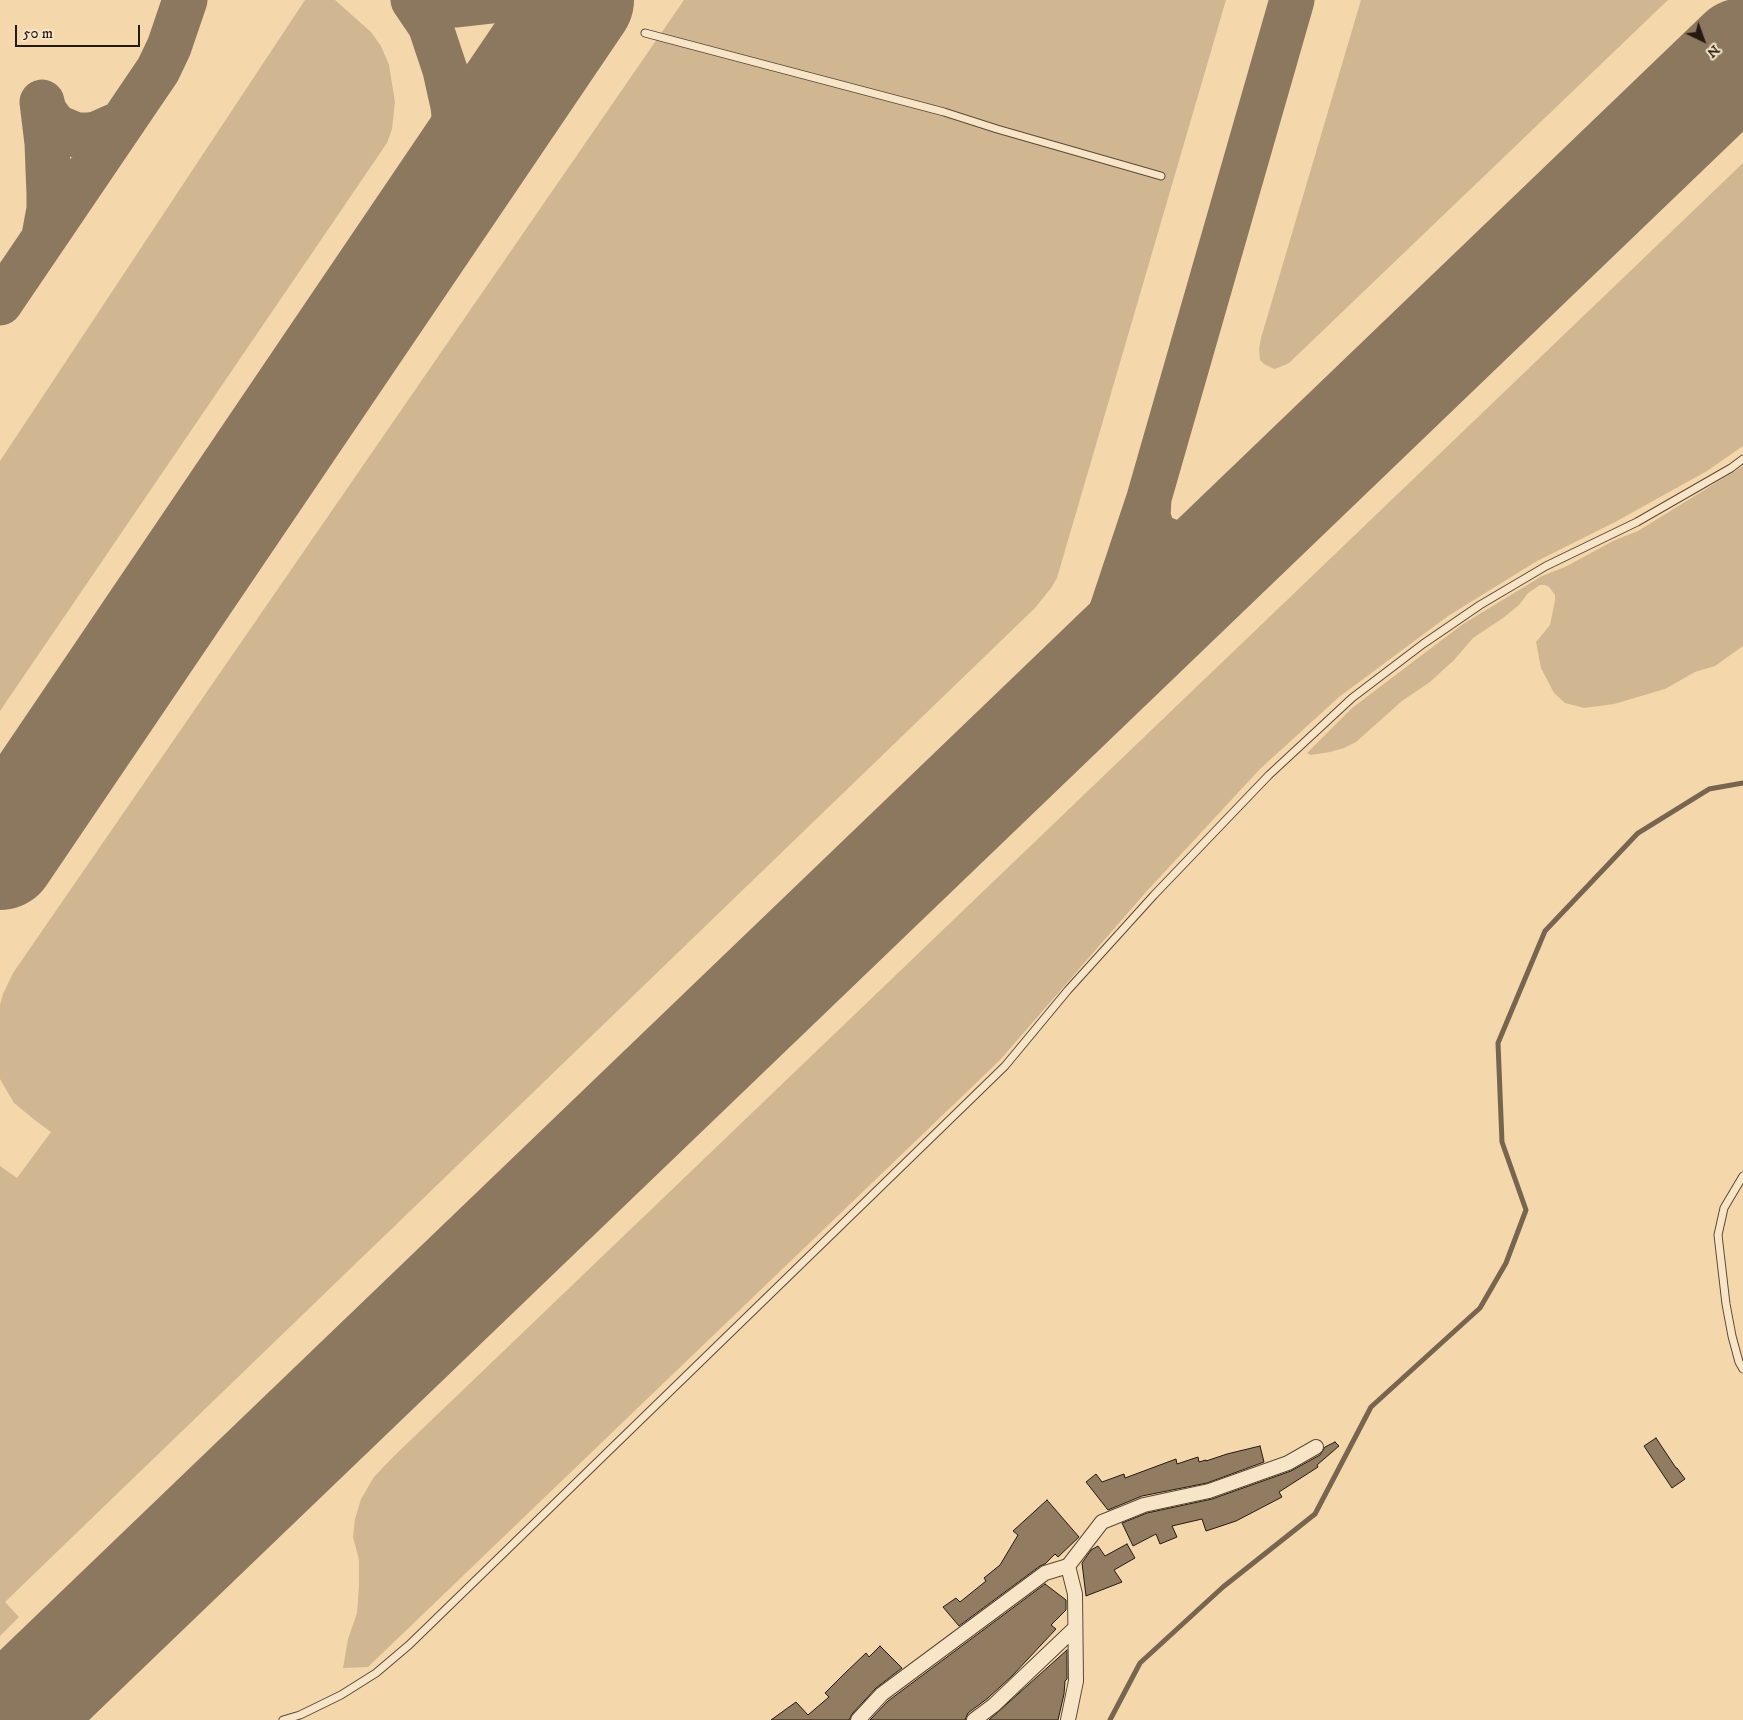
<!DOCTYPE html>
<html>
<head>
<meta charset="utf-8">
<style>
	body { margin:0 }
	#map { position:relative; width:1743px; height:1720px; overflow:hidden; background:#f4d7ab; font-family:"IM FELL DW Pica",serif }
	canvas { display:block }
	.north { position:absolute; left:1678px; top:15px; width:50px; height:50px; -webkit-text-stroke:4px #f8e5c8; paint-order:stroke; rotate:138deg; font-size:14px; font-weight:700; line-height:20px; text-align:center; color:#251a12 }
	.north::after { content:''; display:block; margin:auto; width:18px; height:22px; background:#251a12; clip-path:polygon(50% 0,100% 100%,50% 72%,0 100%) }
	.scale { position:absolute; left:15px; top:25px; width:125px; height:22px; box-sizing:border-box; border:2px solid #251a12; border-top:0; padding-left:6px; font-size:15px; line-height:18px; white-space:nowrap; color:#251a12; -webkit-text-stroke:4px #f8e5c8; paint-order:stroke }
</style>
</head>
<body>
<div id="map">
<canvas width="1743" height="1720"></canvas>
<div class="north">N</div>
<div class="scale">50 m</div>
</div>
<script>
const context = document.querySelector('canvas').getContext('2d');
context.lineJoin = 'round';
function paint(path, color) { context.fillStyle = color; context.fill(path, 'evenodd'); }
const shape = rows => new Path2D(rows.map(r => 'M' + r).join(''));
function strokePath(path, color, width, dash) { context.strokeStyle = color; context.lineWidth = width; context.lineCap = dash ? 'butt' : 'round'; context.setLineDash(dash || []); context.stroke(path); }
paint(shape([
	[305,0,335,0,371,32,381,46,389,65,395,102,392,129,387,143,0,711,0,461],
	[684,0,1226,0,1057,578,1051,588,1035,608,5,1602,19,1617,0,1636,0,1166,17,1178,51,1132,36,1121,14,1103,0,1079,0,1005,3,994,13,973],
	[1361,0,1668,0,1289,363,1280,367,1274,369,1264,364,1260,360,1259,349,1261,338],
	[1743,163,1743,446,1707,471,1617,521,1537,561,1448,616,1339,697,1260,769,1146,892,1000,1060,368,1667,343,1668,348,1639,357,1613,359,1586,359,1560,353,1537,355,1519,361,1499,374,1477,394,1456],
	[1743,466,1743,646,1715,666,1695,672,1665,689,1614,704,1584,708,1565,703,1554,693,1541,668,1536,642,1550,625,1555,600,1555,595,1549,587,1545,585,1540,585,1528,593,1519,605,1503,618,1473,638,1454,660,1430,682,1402,701,1356,742,1344,748,1330,752,1311,755,1307,753,1352,708,1463,624,1542,576,1565,567,1615,540,1638,531]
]), '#d1b791');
strokePath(shape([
	[1110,1720,1140,1663,1223,1587,1315,1514,1371,1407,1480,1308,1506,1263,1526,1210,1502,1142,1498,1043,1545,931,1638,833,1709,789,1743,783]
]), '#77654f', 5);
strokePath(shape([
	[413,0,430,25,445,70,453,106,460,175],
	[426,0,457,5,501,0],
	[44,236,49,209,49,194,47,143,42,102,44,111,52,122,57,127,76,135,87,135,96,134,121,123],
	[0,303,158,70,169,47,185,0],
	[1149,498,1148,517,1153,531,1159,537,1179,545,1197,544,1227,535,1271,507],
	[1087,684,1149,498,1292,0]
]), '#8c785e', 45);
strokePath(shape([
	[0,854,578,0],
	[28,1701,1743,54]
]), '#8c785e', 112);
const building = shape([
	[1656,1438,1676,1468,1677,1468,1685,1479,1672,1488,1644,1446,1656,1438],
	[1335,1442,1339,1446,1317,1465,1318,1467,1279,1492,1282,1497,1236,1521,1206,1531,1202,1519,1172,1526,1177,1537,1160,1544,1156,1534,1133,1546,1122,1523,1147,1513,1212,1499,1291,1471,1320,1455,1325,1447,1335,1442],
	[1260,1446,1264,1462,1207,1483,1142,1496,1108,1510,1086,1482,1096,1474,1102,1482,1124,1474,1125,1478,1176,1459,1177,1464,1198,1457,1199,1462,1206,1460,1206,1461,1227,1454,1260,1446],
	[1047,1500,1079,1537,1058,1557,1055,1554,1045,1564,1040,1566,959,1626,943,1607,956,1598,960,1602,986,1581,984,1578,1000,1565,1018,1535,1013,1531,1047,1500],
	[1127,1544,1135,1558,1114,1570,1122,1582,1086,1596,1082,1563,1091,1550,1098,1546,1105,1556,1127,1544],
	[1045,1584,1066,1600,1066,1610,1051,1625,1056,1629,1013,1675,988,1698,968,1713,965,1720,870,1720,888,1701,1045,1584],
	[880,1646,902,1668,876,1688,852,1714,849,1720,771,1720,796,1702,808,1715,829,1697,825,1693,843,1675,866,1653,869,1657,880,1646],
	[1067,1650,1067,1679,1065,1681,1064,1694,1058,1720,989,1720,1067,1650]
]);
paint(building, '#917c62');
strokePath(building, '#251a12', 1);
const service = shape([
	[645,33,944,112,997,129,1161,176],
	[1743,1176,1724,1208,1718,1235,1726,1304,1732,1336,1739,1362,1743,1369],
	[283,1720,300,1715,341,1695,376,1673,409,1645,1005,1066,1068,990,1154,895,1269,775,1352,698,1423,644,1480,605,1546,566,1637,522,1731,468,1743,459]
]);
const minor = shape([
	[1068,1566,1075,1594,1076,1681,1068,1720],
	[858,1720,882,1694,1045,1573,1068,1566,1102,1522,1144,1505,1209,1491,1288,1463,1316,1447],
	[974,1720,994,1705,1075,1628]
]);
strokePath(service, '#594938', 9);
strokePath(minor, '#594938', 16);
strokePath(service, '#f8e5c8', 7);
strokePath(minor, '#f8e5c8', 14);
</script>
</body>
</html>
